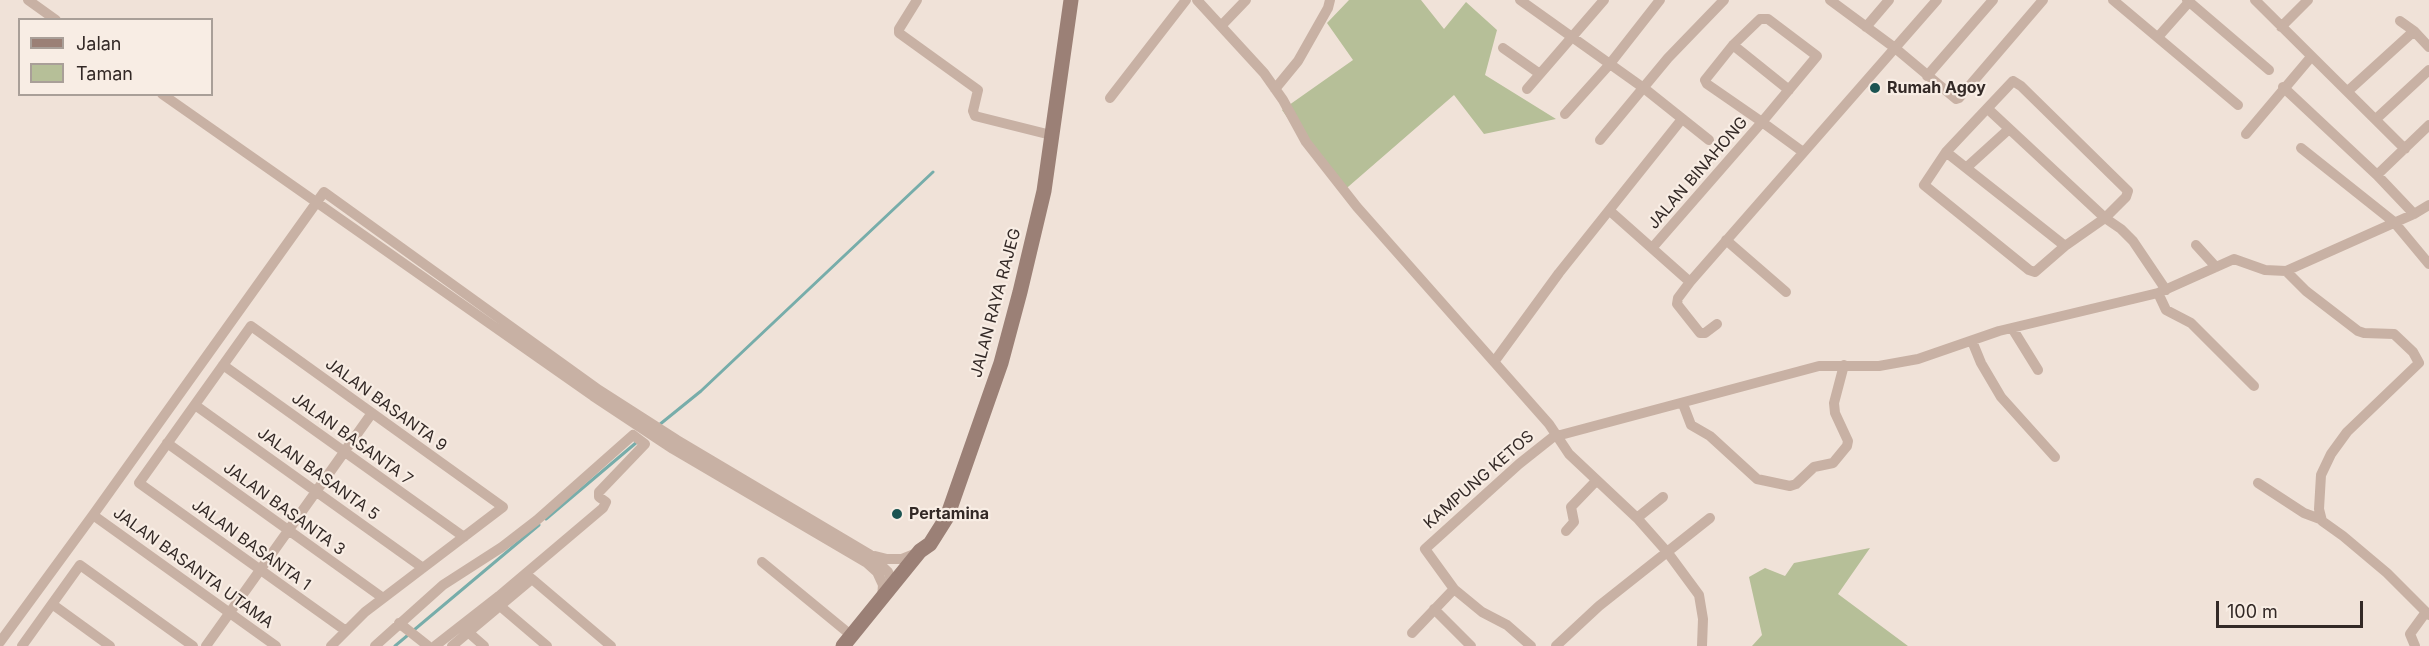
<!DOCTYPE html>
<html>
<head>
<meta charset="utf-8">
<style>
	body { margin:0 }
	#map { position:relative; width:2429px; height:646px; overflow:hidden; background:#f0e2d8; font-family:Inter,sans-serif }
	canvas { display:block }
	.legend { position:absolute; left:18px; top:18px; width:195px; height:78px; box-sizing:border-box; background:#f8ede4; border:2px solid #a99f98; margin:0; padding:8px 10px; list-style:none; font-size:18px; color:#332926 }
	.legend li { display:flex; align-items:center; gap:12px; height:30px }
	.legend b { width:30px; border:2px solid #a99f98 }
	.scale { position:absolute; left:2216px; top:601px; width:147px; height:27px; box-sizing:border-box; border:3px solid #332926; border-top:0; padding-left:8px; font-size:18px; line-height:21px; white-space:nowrap; color:#332926; -webkit-text-stroke:4px #f8ede4; paint-order:stroke }
</style>
</head>
<body>
<div id="map">
<canvas width="2429" height="646"></canvas>
<ul class="legend">
<li><b style="height:8px;background:#9b8076"></b>Jalan</li>
<li><b style="height:16px;background:#b6bf98"></b>Taman</li>
</ul>
<div class="scale">100 m</div>
</div>
<script>
const context = document.querySelector('canvas').getContext('2d');
context.lineJoin = 'round';
function paint(path, color) { context.fillStyle = color; context.fill(path, 'evenodd'); }
const shape = rows => new Path2D(rows.map(r => 'M' + r).join(''));
function strokePath(path, color, width, dash) { context.strokeStyle = color; context.lineWidth = width; context.lineCap = dash ? 'butt' : 'round'; context.setLineDash(dash || []); context.stroke(path); }
function label(font, color, halo, rows, align = 'center') {
  context.font = font + ' Inter,sans-serif'; context.lineWidth = 4.5; context.setLineDash([]); context.textBaseline = 'middle'; context.strokeStyle = halo; context.fillStyle = color; for (const [text, x, y, turn = 0] of rows) {
    context.save(); context.translate(x, y); context.rotate((+turn || 0) * Math.PI / 180); context.textAlign = isNaN(turn) ? turn : align; if (halo) context.strokeText(text, 0, 0); context.fillText(text, 0, 0); context.restore();
  }
}
paint(shape([
	[1349,0,1421,0,1444,29,1466,2,1497,30,1485,75,1556,119,1484,134,1454,95,1341,193,1282,110,1353,60,1327,23],
	[1870,548,1838,594,1908,646,1752,646,1762,635,1749,577,1765,568,1785,576,1794,563]
]), '#b6bf98');
strokePath(shape([
	[659,425,701,391,933,172],
	[546,519,637,442],
	[395,646,539,525]
]), '#77adaa', 3);
strokePath(shape([
	[28,0,56,20],
	[917,0,899,29,899,33,978,90,973,111,975,116,1051,135],
	[1197,0,1264,73,1283,100,1306,142,1357,207,1549,424,1569,454,1637,518,1668,553,1699,595,1703,619,1702,646],
	[1520,0,1645,89,1709,140],
	[1830,0,1895,48,1956,99,1959,98,2043,0],
	[2113,0,2238,105],
	[2187,0,2269,70],
	[2255,0,2405,149],
	[2400,21,2414,31,2429,47],
	[1221,26,1246,0],
	[1866,27,1889,0],
	[2281,27,2308,0],
	[2158,37,2189,2],
	[1733,45,1789,90],
	[1503,48,1540,74],
	[1927,76,1993,0],
	[2013,81,2021,86,2128,191,2126,197,2105,218,2065,246,2035,272,2029,270,1924,185,1946,152,2013,81],
	[2283,87,2377,175,2414,214],
	[1275,89,1298,61,1328,8,1330,0],
	[1527,89,1604,0],
	[2348,91,2414,31],
	[162,94,593,396,673,449,867,563,877,572,883,585,882,598],
	[1110,98,1186,0],
	[1988,109,2105,218,2121,229,2133,241,2166,290],
	[1565,114,1609,65,1660,0],
	[2376,119,2429,70],
	[2246,134,2311,57],
	[1600,140,1668,58,1724,0],
	[2301,148,2394,222,2429,264],
	[1946,152,2065,246],
	[1966,168,2009,129],
	[2377,175,2429,125],
	[1610,211,1690,282,1937,0],
	[1726,240,1786,292],
	[2196,245,2216,267],
	[1653,247,1762,122,1817,56,1768,19,1760,19,1733,45,1705,80,1707,84,1762,122,1803,152],
	[2286,271,2306,291,2358,331,2364,333,2394,334,2413,352,2419,363,2347,432,2331,454,2321,475,2319,509,2322,521,2343,536,2387,573,2429,615],
	[1690,282,1678,298,1677,304,1700,333,1705,333,1717,324],
	[2158,293,2166,310,2191,323,2254,386],
	[2012,328,2038,370],
	[1972,341,1981,363,2001,397,2055,457],
	[1494,362,1559,273,1682,119],
	[223,365,464,537],
	[1683,404,1691,425,1710,436,1757,479,1790,486,1796,484,1814,467,1833,463,1847,446,1848,441,1835,413,1834,403,1844,365],
	[195,405,423,568],
	[167,443,383,598],
	[2258,483,2304,513,2320,519],
	[93,515,276,646],
	[1637,518,1663,497],
	[1566,531,1574,522,1571,507,1596,481],
	[875,556,887,559,902,559,917,553],
	[762,562,852,636],
	[52,604,110,646],
	[500,606,547,646],
	[1434,609,1471,646],
	[399,623,428,646],
	[468,632,484,646],
	[1412,633,1454,589],
	[0,642,93,515,324,192,599,390,677,440,869,554,888,572,894,585],
	[22,646,80,565,193,646],
	[206,646,372,413],
	[331,646,365,612,503,507,251,326,139,483,346,631],
	[375,646,443,585,502,547,537,520,633,435,645,444,599,492,599,497,606,502,603,508,499,596,435,646],
	[452,646,532,579,611,646],
	[1531,646,1507,625,1482,612,1454,589,1425,549,1519,464,1553,437,1819,366,1879,366,1918,359,1999,331,2158,293,2234,259,2265,270,2286,271,2414,214,2429,205],
	[1556,646,1599,606,1710,518],
	[2415,646,2410,634,2426,612]
]), '#c8b1a4', 10);
strokePath(shape([
	[843,646,920,551,930,544,947,517,1001,363,1020,292,1044,191,1071,0]
]), '#9b8076', 15);
for (const [x, y, r, color] of [
	[1875,88,6,"#1c5452"],
	[897,514,6,"#1c5452"]
]) { const dot = new Path2D(); dot.arc(x, y, r, 0, 2 * Math.PI); context.fillStyle = color; context.fill(dot); strokePath(dot, '#f8ede4', 2); }
label('bold 16px', '#332926', '#f8ede4', [
	["Rumah Agoy",1887,88],
	["Pertamina",909,514]
], 'left');
label('16px', '#332926', '#f8ede4', [
	["JALAN BINAHONG",1698,173,-49],
	["JALAN RAYA RAJEG",996,303,-75],
	["JALAN BASANTA 9",386,405,36],
	["JALAN BASANTA 7",352,439,36],
	["JALAN BASANTA 5",318,474,36],
	["KAMPUNG KETOS",1479,480,-41],
	["JALAN BASANTA 3",284,509,36],
	["JALAN BASANTA 1",251,545,36],
	["JALAN BASANTA UTAMA",193,568,36]
]);
</script>
</body>
</html>
